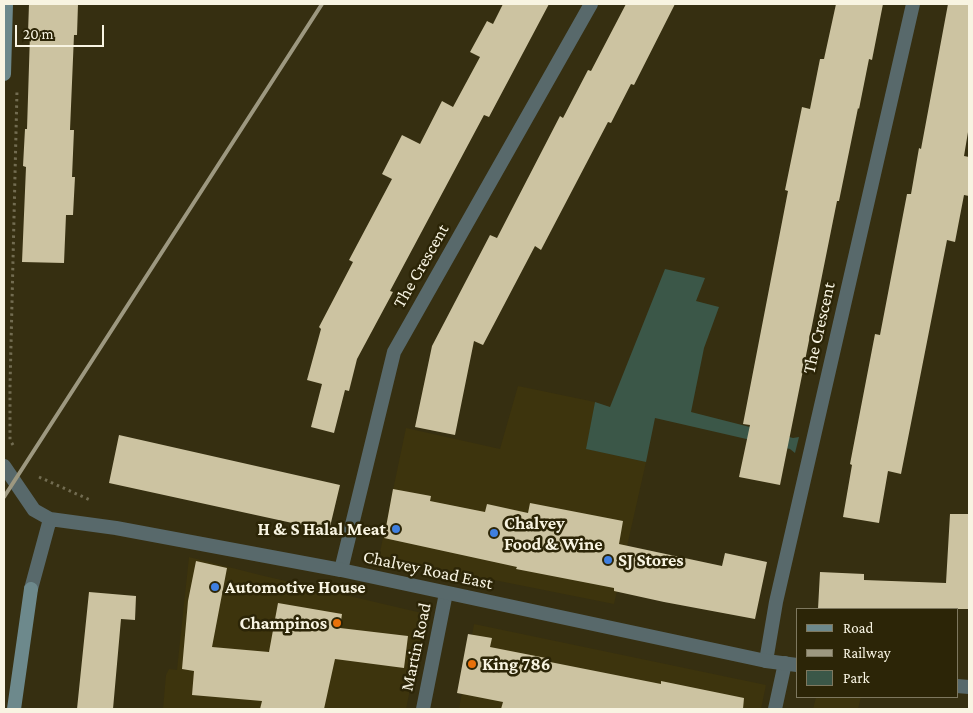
<!DOCTYPE html>
<html>
<head>
<meta charset="utf-8">
<style>
	body { margin:0 }
	#map { position:relative; width:973px; height:713px; overflow:hidden; background:#362f11; font-family:"Crimson Pro",serif }
	canvas { display:block }
	.frame { position:absolute; inset:0; border:5px solid #f8f4e2; pointer-events:none }
	.legend { position:absolute; left:796px; top:608px; width:162px; height:90px; box-sizing:border-box; background:#2c2507; border:1px solid #7e785f; margin:0; padding:6px 9px; list-style:none; font-size:15px; color:#f8f4e2 }
	.legend li { display:flex; align-items:center; gap:10px; height:25px }
	.legend b { width:25px; border:1px solid #7e785f }
	.scale { position:absolute; left:15px; top:25px; width:89px; height:22px; box-sizing:border-box; border:2px solid #f8f4e2; border-top:0; padding-left:6px; font-size:15px; line-height:18px; white-space:nowrap; color:#f8f4e2; -webkit-text-stroke:4px #2c2507; paint-order:stroke }
</style>
</head>
<body>
<div id="map">
<canvas width="973" height="713"></canvas>
<div class="frame"></div>
<ul class="legend">
<li><b style="height:6px;background:#6d898c"></b>Road</li>
<li><b style="height:6px;background:#9d9880"></b>Railway</li>
<li><b style="height:14px;background:#3b5748"></b>Park</li>
</ul>
<div class="scale">20 m</div>
</div>
<script>
const context = document.querySelector('canvas').getContext('2d');
context.lineJoin = 'round';
function paint(path, color) { context.fillStyle = color; context.fill(path, 'evenodd'); }
const shape = rows => new Path2D(rows.map(r => 'M' + r).join(''));
function strokePath(path, color, width, dash) { context.strokeStyle = color; context.lineWidth = width; context.lineCap = dash ? 'butt' : 'round'; context.setLineDash(dash || []); context.stroke(path); }
function label(font, color, halo, rows, align = 'center') {
  context.font = font + ' "Crimson Pro",serif'; context.lineWidth = 5; context.setLineDash([]); context.textBaseline = 'middle'; context.strokeStyle = halo; context.fillStyle = color; for (const [text, x, y, turn = 0] of rows) {
    context.save(); context.translate(x, y); context.rotate((+turn || 0) * Math.PI / 180); context.textAlign = isNaN(turn) ? turn : align; if (halo) context.strokeText(text, 0, 0); context.fillText(text, 0, 0); context.restore();
  }
}
paint(shape([
	[518,386,595,402,587,449,646,462,614,604,379,557,406,428,500,449],
	[189,557,260,575,426,614,406,709,163,709,166,675,169,669,177,670],
	[474,624,766,685,761,709,459,709],
	[816,697,861,697,858,709,813,709]
]), '#3d340d');
paint(shape([
	[665,269,705,278,696,301,719,307,704,348,691,412,793,438,799,437,795,453,790,449,655,418,646,462,586,449,595,402,610,407]
]), '#3b5748');
paint(shape([
	[29,4,78,4,77,35,74,35,70,130,74,130,72,177,75,177,73,215,66,215,64,263,22,262,26,167,23,166,25,129,27,129,30,34,28,33],
	[503,4,549,4,489,117,484,115,390,291,393,292,357,359,349,391,345,390,334,433,311,427,322,384,307,380,321,329,319,327,353,262,349,260,392,179,382,174,402,135,420,144,442,101,453,107,480,57,470,52,487,21,493,24],
	[626,4,675,4,634,85,631,84,611,123,608,122,541,250,535,246,483,345,474,341,455,435,415,427,432,346,490,235,497,238,560,116,563,118,588,70,591,71],
	[836,4,883,4,872,60,869,59,859,109,858,108,839,201,837,201,780,485,739,477,750,425,743,424,788,191,785,190,802,107,810,109,820,59,824,59],
	[948,4,969,4,969,126,964,156,969,157,969,196,964,195,955,242,947,240,901,474,888,471,879,523,843,517,852,465,850,464,875,334,880,335,907,194,911,194,919,148,921,149],
	[119,435,340,485,329,531,109,483],
	[393,489,431,496,430,501,485,512,487,504,528,513,530,503,623,521,619,544,722,566,725,553,767,562,755,619,664,602,614,591,614,588,516,569,517,567,384,538],
	[950,514,969,514,969,609,818,609,820,572,864,574,864,580,946,583],
	[196,561,227,568,212,647,269,652,278,603,342,614,340,628,408,636,404,668,335,659,324,709,260,709,262,701,192,695,194,671,182,669,188,601],
	[89,592,136,596,135,620,121,619,113,709,77,709],
	[468,634,492,638,490,647,551,659,550,662,661,684,661,681,744,698,743,709,501,709,503,702,457,693]
]), '#ccc3a1');
strokePath(shape([
	[13,445,10,440,10,387,17,90],
	[39,477,90,500]
]), '#726c51', 3, [2.5, 4]);
strokePath(shape([
	[341,570,394,352,591,4],
	[766,661,776,602,913,4],
	[423,709,446,593],
	[775,709,785,663]
]), '#58696b', 14);
strokePath(shape([
	[4,466,34,510,50,519,116,528,341,570,766,661,797,665],
	[31,589,50,519],
	[957,686,969,687]
]), '#58696b', 14);
strokePath(shape([
	[4,74,6,4],
	[14,709,31,589]
]), '#6d898c', 14);
strokePath(shape([
	[4,497,322,4]
]), '#9d9880', 4);
for (const [x, y, r, color] of [
	[396,529,5,"#3f7fe0"],
	[494,533,5,"#3f7fe0"],
	[608,560,5,"#3f7fe0"],
	[215,587,5,"#3f7fe0"],
	[337,623,5,"#e8710a"],
	[472,664,5,"#e8710a"]
]) { const dot = new Path2D(); dot.arc(x, y, r, 0, 2 * Math.PI); context.fillStyle = color; context.fill(dot); strokePath(dot, '#2c2507', 2); }
label('18px', '#f8f4e2', '#2c2507', [
	["The Crescent",421,266,-60],
	["The Crescent",819,328,-77],
	["Chalvey Road East",428,570,12],
	["Martin Road",416,647,-78]
]);
label('bold 18px', '#f8f4e2', '#2c2507', [
	["Chalvey",504,523],
	["Food & Wine",504,544],
	["H & S Halal Meat",386,529,"right"],
	["SJ Stores",618,560],
	["Automotive House",225,587],
	["Champinos",327,623,"right"],
	["King 786",482,664]
], 'left');
</script>
</body>
</html>
